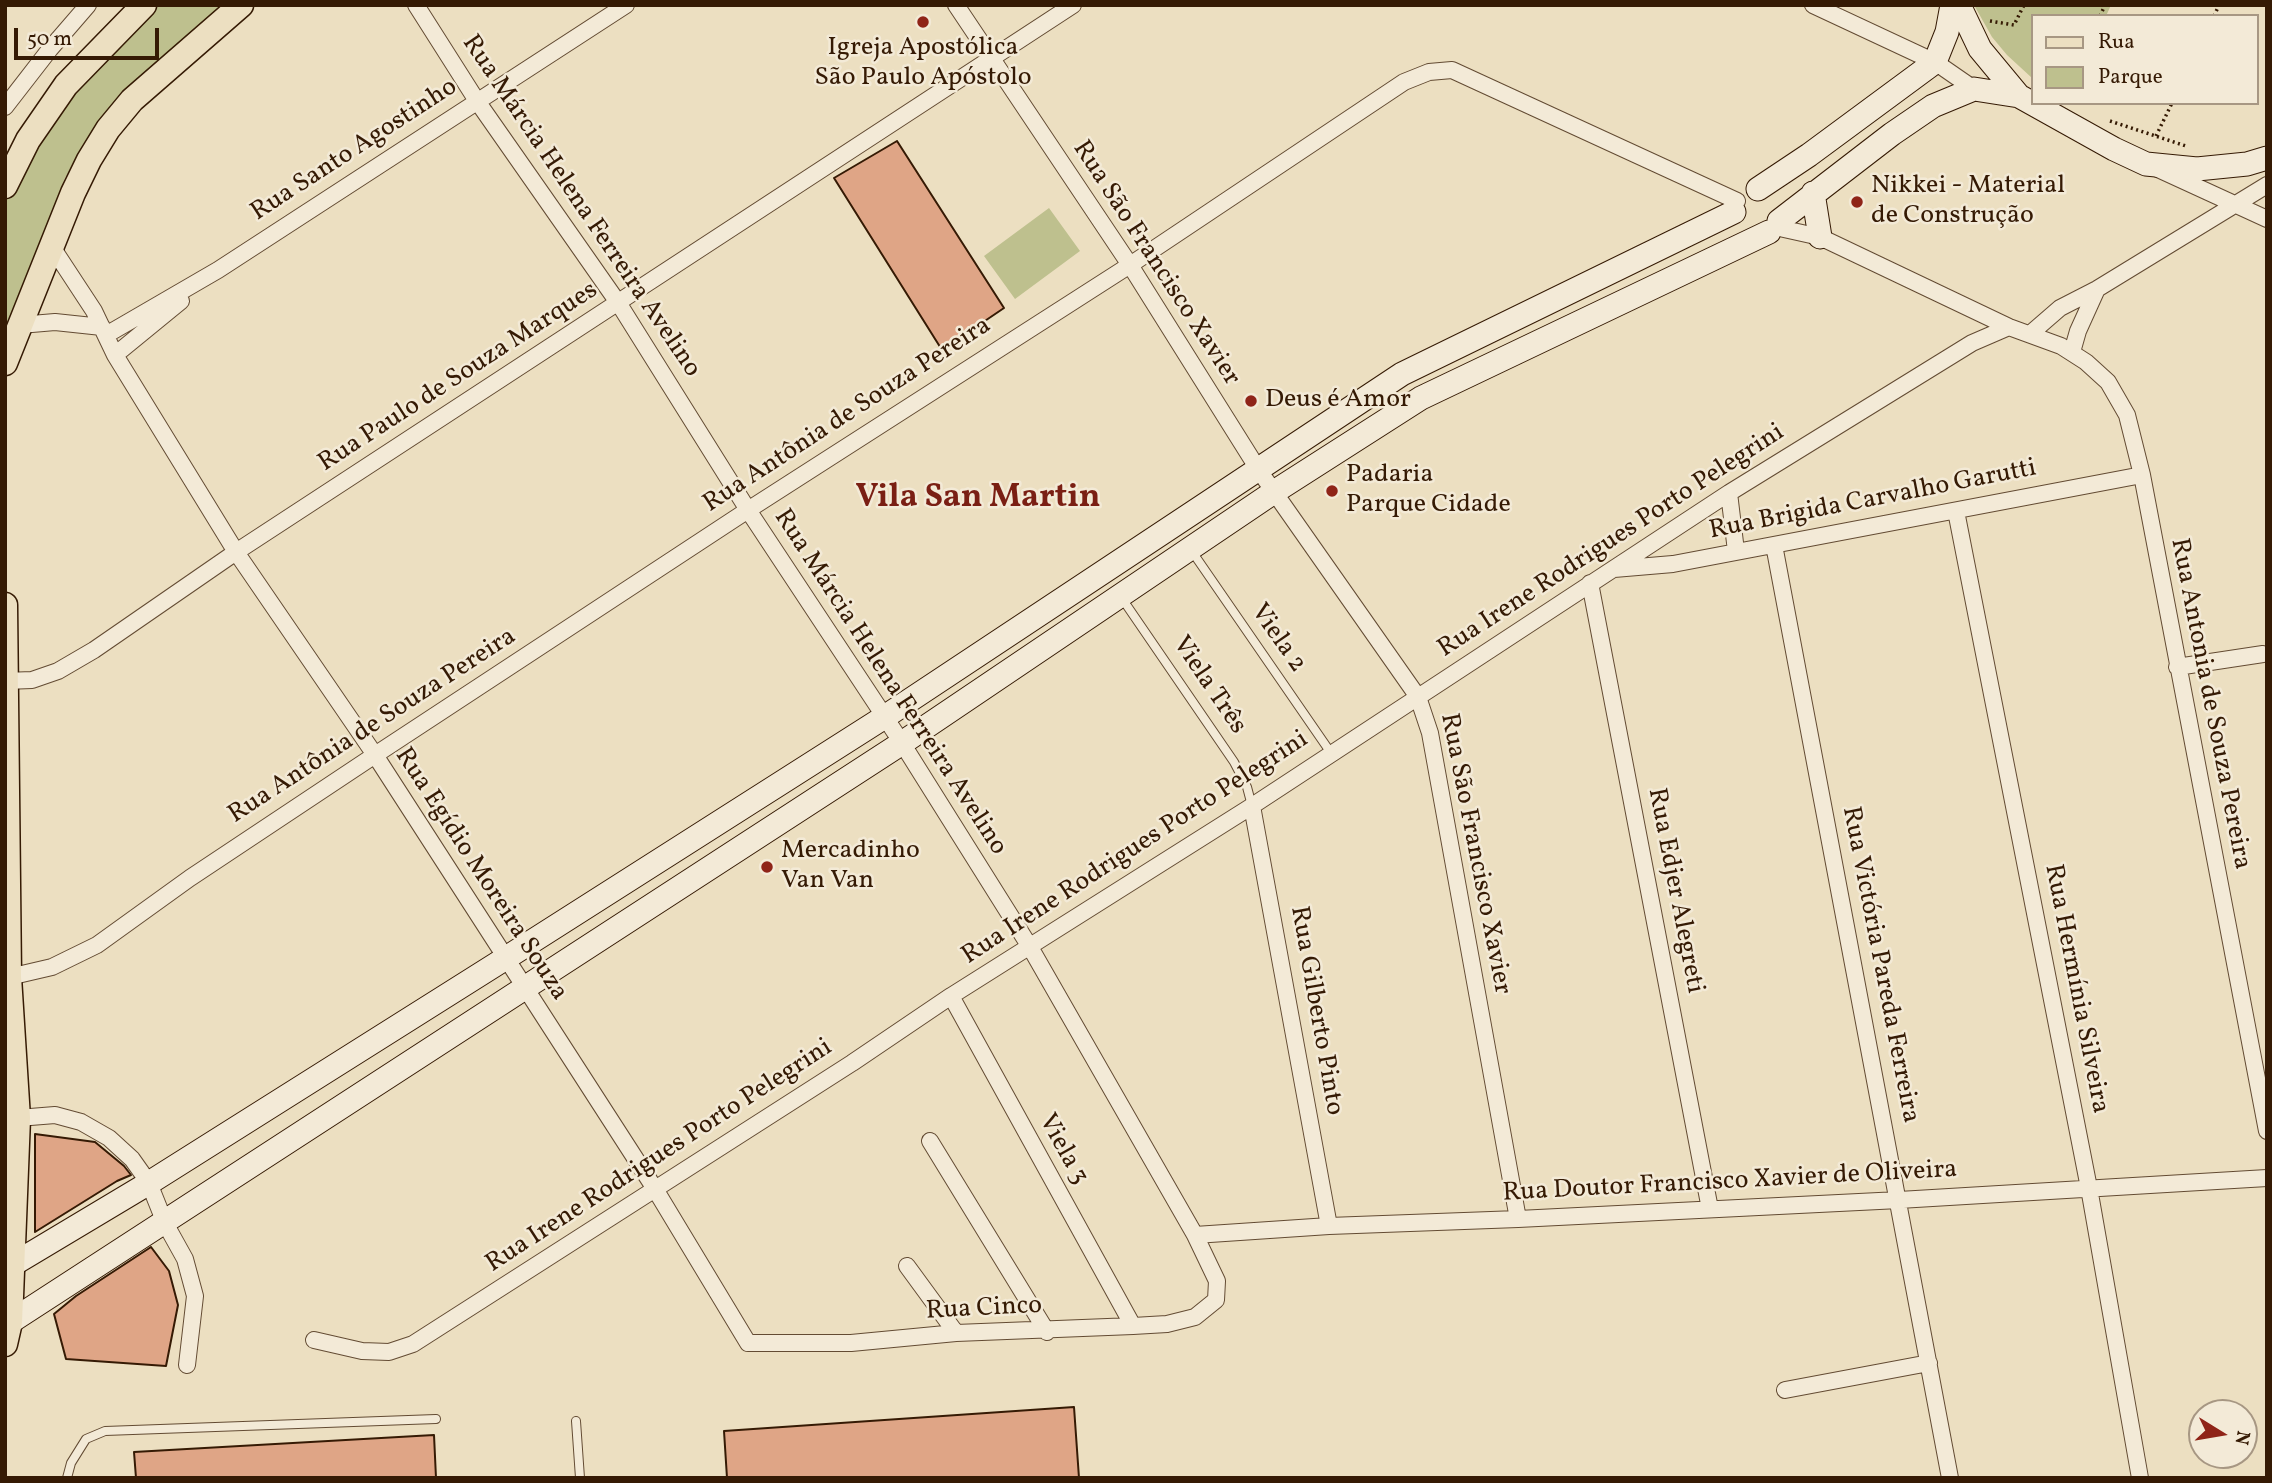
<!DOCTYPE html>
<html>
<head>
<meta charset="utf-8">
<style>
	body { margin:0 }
	#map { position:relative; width:2272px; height:1483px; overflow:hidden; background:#ecdfc1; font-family:Vollkorn,serif }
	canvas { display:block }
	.frame { position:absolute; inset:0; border:7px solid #351a04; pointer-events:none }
	.legend { position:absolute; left:2031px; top:14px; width:228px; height:91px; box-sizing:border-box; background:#f3ead7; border:2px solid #a79783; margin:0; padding:9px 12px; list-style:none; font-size:21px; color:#351a04 }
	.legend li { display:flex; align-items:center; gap:14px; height:35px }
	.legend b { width:35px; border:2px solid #a79783 }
	.north { position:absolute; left:2188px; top:1399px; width:70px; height:70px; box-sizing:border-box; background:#f3ead7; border:2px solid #a79783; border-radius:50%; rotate:101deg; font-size:19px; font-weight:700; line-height:28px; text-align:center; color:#351a04 }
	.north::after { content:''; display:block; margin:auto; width:24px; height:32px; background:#8f2418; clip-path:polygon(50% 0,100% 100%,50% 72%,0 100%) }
	.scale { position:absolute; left:14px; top:28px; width:145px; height:32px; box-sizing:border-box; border:4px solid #351a04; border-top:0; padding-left:9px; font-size:21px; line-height:24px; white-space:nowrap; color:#351a04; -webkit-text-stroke:5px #f3ead7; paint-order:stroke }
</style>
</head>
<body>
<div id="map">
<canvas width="2272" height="1483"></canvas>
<div class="frame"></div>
<ul class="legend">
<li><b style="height:9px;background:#ecdfc1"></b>Rua</li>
<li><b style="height:19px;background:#bec08e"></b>Parque</li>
</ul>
<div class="north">N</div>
<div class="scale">50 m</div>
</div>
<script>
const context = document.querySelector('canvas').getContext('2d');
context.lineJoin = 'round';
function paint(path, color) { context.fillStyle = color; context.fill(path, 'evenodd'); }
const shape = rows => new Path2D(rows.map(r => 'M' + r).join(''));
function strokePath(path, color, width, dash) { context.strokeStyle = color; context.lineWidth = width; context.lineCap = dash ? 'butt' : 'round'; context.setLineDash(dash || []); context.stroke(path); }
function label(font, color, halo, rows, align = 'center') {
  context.font = font + ' Vollkorn,serif'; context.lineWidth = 5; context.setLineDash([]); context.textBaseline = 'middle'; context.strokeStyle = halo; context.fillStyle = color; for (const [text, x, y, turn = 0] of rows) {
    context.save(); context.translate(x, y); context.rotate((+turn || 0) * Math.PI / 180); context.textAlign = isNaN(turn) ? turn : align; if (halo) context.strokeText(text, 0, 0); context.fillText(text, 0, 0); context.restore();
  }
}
paint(shape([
	[155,5,227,5,102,123,65,178,5,338,5,198,35,140,113,40],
	[1974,5,2111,5,2106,16,2032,16,2032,78,2007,55,1992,37],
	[1049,208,1080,251,1015,299,984,256]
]), '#bec08e');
const building = shape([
	[897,141,1004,308,942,350,834,178,897,141],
	[35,1134,95,1142,124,1166,131,1175,117,1181,35,1232,35,1134],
	[151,1247,169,1271,178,1305,166,1366,66,1359,54,1314,76,1296,151,1247],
	[1074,1407,1079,1478,727,1478,724,1431,1074,1407],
	[434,1435,436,1478,136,1478,134,1452,434,1435]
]);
paint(building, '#dfa586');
strokePath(building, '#351a04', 2);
const lane = shape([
	[1191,550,1331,753],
	[1121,597,1234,762,1247,787,1252,806],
	[576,1421,580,1478],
	[67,1478,71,1463,86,1439,105,1431,436,1419]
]);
const street = shape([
	[956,5,1130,265,1258,469,1418,697,1430,733,1518,1219],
	[1813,5,1935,62,1974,89],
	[5,107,50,49,88,5],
	[2158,169,2267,219],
	[1775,227,1820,237,2009,327,2061,346,2086,362,2108,382,2127,415,2142,475,2267,1131],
	[52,247,94,311,115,355,236,552,375,755,655,1189,748,1343,851,1343,956,1333,1133,1326,1167,1324,1195,1317,1216,1300,1217,1281,1195,1235,1030,947,902,743,748,510,619,304,477,101,416,5],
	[20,325,55,322,102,327],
	[2030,334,2060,308,2097,289,2267,185],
	[106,335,218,270,626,5],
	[2072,352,2078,331,2097,289],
	[115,355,181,301],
	[1729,493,1736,551],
	[1956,511,2089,1188,2140,1478],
	[1774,545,1950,1478],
	[1614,569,1673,564,2142,475],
	[1590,583,1710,1209],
	[2177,667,2263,654],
	[5,681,32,680,58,671,94,650,236,552,1073,5],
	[1252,806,1329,1226],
	[9,977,52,967,97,945,190,878,375,755,748,510,1130,265,1404,82,1429,72,1452,70,1737,201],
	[951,996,1133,1326],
	[18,1118,55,1115,81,1122,109,1138,132,1159,149,1183,165,1223,185,1259,195,1296,187,1365],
	[930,1141,1047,1332],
	[1195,1235,1329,1226,1518,1219,1899,1200,2267,1178],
	[907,1266,956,1333],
	[314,1340,362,1351,389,1352,413,1344,852,1063,951,996,1252,806,1729,493,1972,343,2009,327],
	[1785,1390,1929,1363]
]);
const secondary = shape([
	[1959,5,1980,49,2019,96,2114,149,2146,164,2197,169,2247,164,2267,158],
	[1758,189,1809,155,1935,62,1947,32,1952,5],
	[1813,193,1820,237],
	[1779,221,1892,134,1933,106,1974,89,2019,96],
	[12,1265,149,1183,506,958,883,718,1402,374,1734,212],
	[10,1322,902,743,1274,492,1421,398,1769,232]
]);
const primary = shape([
	[5,186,28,140,66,85,144,5],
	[5,363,73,193,89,160,108,129,132,100,241,5],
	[5,605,9,977,18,1118,10,1322,5,1344]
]);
strokePath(lane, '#634b33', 10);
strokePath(street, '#634b33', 18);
strokePath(secondary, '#351a04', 25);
strokePath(primary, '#351a04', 27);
strokePath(shape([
	[2100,16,2105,5],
	[2214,16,2219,5],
	[1990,21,2014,25,2024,5],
	[2110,121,2186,146],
	[2156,136,2172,103]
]), '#351a04', 3.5, [2, 3.5]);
strokePath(lane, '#f3ead7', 8);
strokePath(street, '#f3ead7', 16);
strokePath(secondary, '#f3ead7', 23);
strokePath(primary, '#ecdfc1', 24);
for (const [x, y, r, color] of [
	[923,22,7,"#8f2418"],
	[1857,202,7,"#8f2418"],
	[1251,401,7,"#8f2418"],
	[1332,491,7,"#8f2418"],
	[767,867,7,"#8f2418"]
]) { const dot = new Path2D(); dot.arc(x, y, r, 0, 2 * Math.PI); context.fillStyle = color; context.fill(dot); strokePath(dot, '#f3ead7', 2.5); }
label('26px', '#351a04', '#f3ead7', [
	["Igreja Apostólica",923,49,"center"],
	["São Paulo Apóstolo",923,79,"center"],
	["Nikkei - Material",1871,187],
	["de Construção",1871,217],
	["Deus é Amor",1265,401],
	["Padaria",1346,476],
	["Parque Cidade",1346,506],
	["Mercadinho",781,852],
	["Van Van",781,882]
], 'left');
label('26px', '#351a04', '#f3ead7', [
	["Rua Santo Agostinho",355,151,-33],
	["Rua Márcia Helena Ferreira Avelino",580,207,56],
	["Rua São Francisco Xavier",1155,264,57],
	["Rua Paulo de Souza Marques",459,378,-33],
	["Rua Antônia de Souza Pereira",848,416,-33],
	["Rua Brigida Carvalho Garutti",1873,501,-11],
	["Rua Irene Rodrigues Porto Pelegrini",1612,542,-33],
	["Viela 2",1277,639,55],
	["Rua Márcia Helena Ferreira Avelino",889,683,57],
	["Viela Três",1208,686,56],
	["Rua Antonia de Souza Pereira",2209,704,79],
	["Rua Antônia de Souza Pereira",373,727,-33],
	["Rua Irene Rodrigues Porto Pelegrini",1136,849,-33],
	["Rua São Francisco Xavier",1474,854,79],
	["Rua Egídio Moreira Souza",480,875,57],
	["Rua Edjer Alegreti",1674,891,79],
	["Rua Victória Pareda Ferreira",1879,965,79],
	["Rua Hermínia Silveira",2075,989,79],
	["Rua Gilberto Pinto",1315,1011,80],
	["Viela 3",1062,1150,61],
	["Rua Irene Rodrigues Porto Pelegrini",660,1157,-33],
	["Rua Doutor Francisco Xavier de Oliveira",1730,1183,-3],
	["Rua Cinco",984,1310,-3]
]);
label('bold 33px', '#7a1f14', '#f3ead7', [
	["Vila San Martin",978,500]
]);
</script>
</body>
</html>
